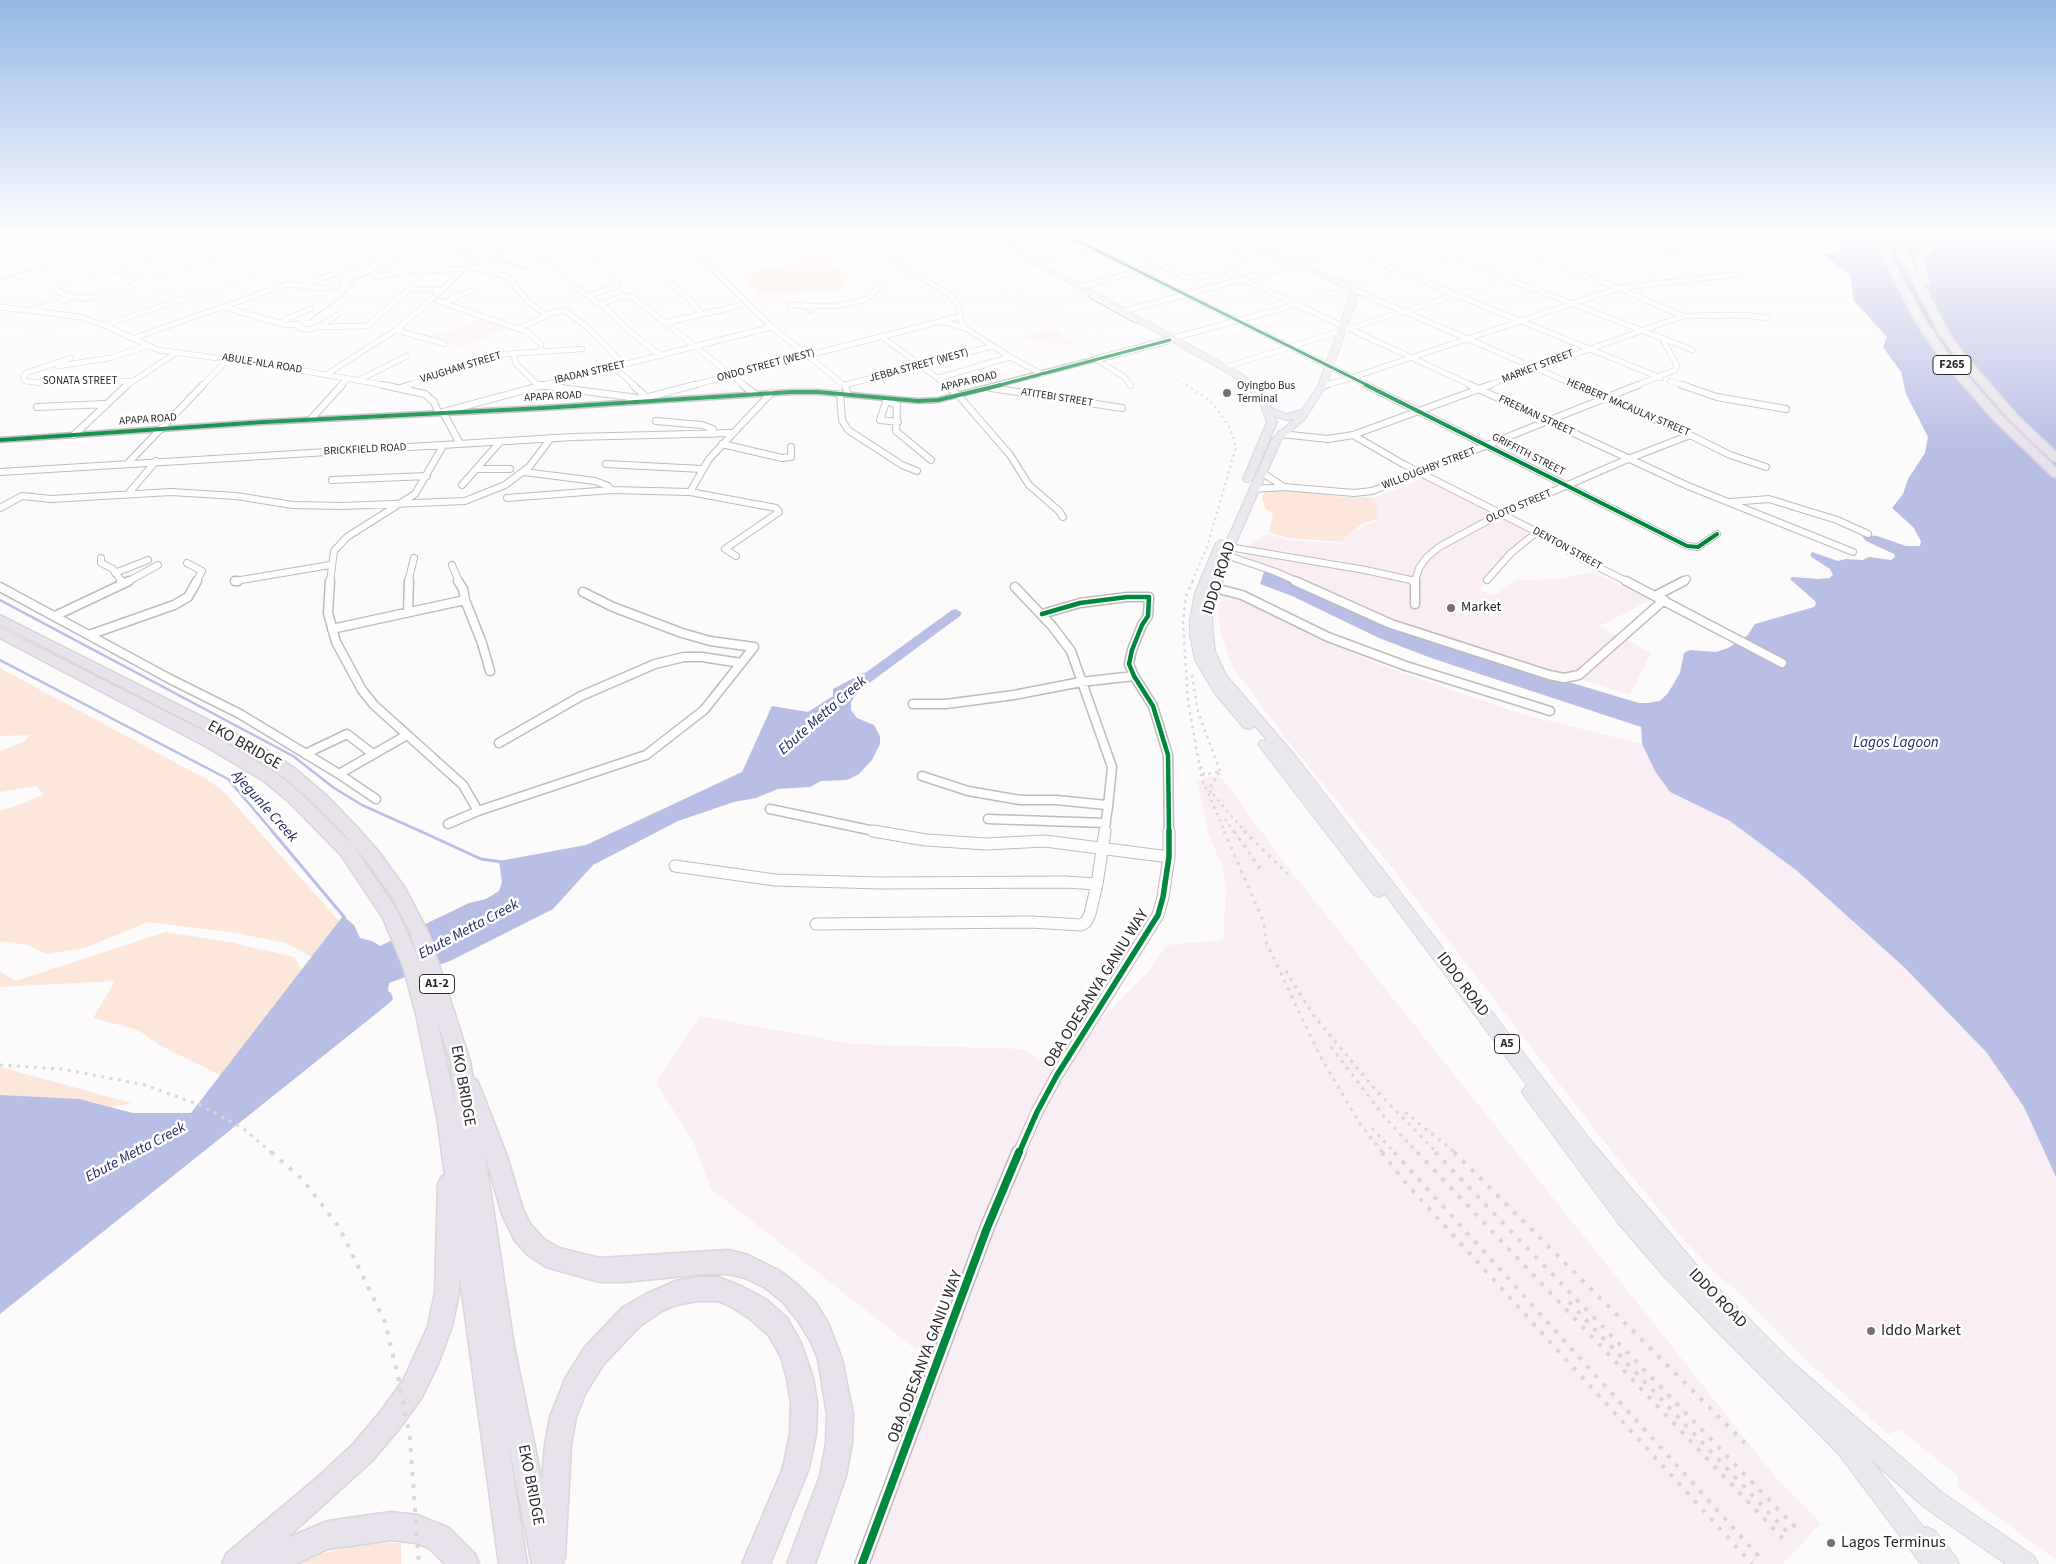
<!DOCTYPE html>
<html>
<head>
<meta charset="utf-8">
<style>
	body { margin:0 }
	canvas { display:block; background:#fdfafc }
</style>
</head>
<body>
<canvas width="2056" height="1564"></canvas>
<script>
const context = document.querySelector('canvas').getContext('2d');
context.lineJoin = 'round';
function paint(path, color) { context.fillStyle = color; context.fill(path, 'evenodd'); }
const shape = rows => new Path2D(rows.map(r => 'M' + r).join(''));
function strokePath(path, color, width, dash) { context.strokeStyle = color; context.lineWidth = width; context.lineCap = dash ? 'butt' : 'round'; context.setLineDash(dash || []); context.stroke(path); }
function label(font, color, halo, rows, align = 'center') {
  context.font = font + ' "Source Sans 3",sans-serif'; context.lineWidth = 5; context.setLineDash([]); context.textBaseline = 'middle'; context.strokeStyle = halo; context.fillStyle = color; for (const [text, x, y, turn = 0] of rows) {
    context.save(); context.translate(x, y); context.rotate((+turn || 0) * Math.PI / 180); context.textAlign = isNaN(turn) ? turn : align; if (halo) context.strokeText(text, 0, 0); context.fillText(text, 0, 0); context.restore();
  }
}
paint(shape([
	[483,318,506,328,462,347,427,337,443,331,448,333],
	[1052,329,1079,346,978,335,1020,339],
	[1426,477,1543,529,1508,556,1479,590,1495,595,1516,580,1559,579,1593,572,1651,600,1600,626,1651,653,1630,695,1389,621,1241,554,1242,549,1268,534,1287,540,1340,543,1362,526,1377,521,1379,512,1372,499],
	[1225,594,1270,605,1310,635,1386,667,1521,714,1642,744,1655,771,1670,792,1730,821,1796,870,1904,967,1987,1053,2024,1107,2056,1177,2056,1560,1958,1488,1958,1476,1900,1430,1888,1434,1807,1361,1739,1292,1717,1275,1681,1237,1606,1144,1393,869,1295,750,1233,668,1220,632,1218,606],
	[1209,776,1221,777,1290,870,1648,1316,1777,1479,1821,1523,1783,1564,857,1564,920,1375,924,1356,711,1189,693,1141,656,1083,699,1016,853,1044,1025,1049,1053,1069,1151,968,1167,945,1223,940,1226,890,1222,866,1209,835,1197,782]
]), '#faeef5');
paint(shape([
	[819,254,854,280,842,283,844,288,831,291,806,291,796,294,760,294,759,298,741,275,802,261],
	[1278,489,1344,497,1372,497,1379,510,1377,519,1362,524,1341,542,1288,538,1269,532,1273,513,1266,510,1262,498,1265,490],
	[0,668,206,779,222,790,340,922,319,961,286,943,230,932,147,922,88,947,47,954,27,945,0,941,0,811,24,803,44,794,36,786,0,792,0,751,25,741,30,735,0,736],
	[166,932,234,943,294,957,303,971,226,1078,159,1045,138,1030,93,1018,115,981,0,987,0,971,15,981],
	[0,1067,132,1103,0,1129],
	[367,1543,401,1543,401,1564,296,1564,308,1557]
]), '#fde7db');
paint(shape([
	[1824,233,1928,233,1973,242,1999,237,1995,233,2056,233,2056,1177,2024,1107,1987,1053,1904,967,1796,870,1730,821,1670,792,1655,771,1642,744,1641,727,1431,658,1379,638,1292,596,1260,584,1265,569,1482,656,1639,703,1647,703,1660,701,1668,693,1680,673,1684,653,1690,650,1716,652,1728,648,1747,636,1755,624,1814,607,1816,604,1815,601,1790,579,1792,577,1818,579,1829,578,1833,575,1830,569,1813,558,1810,555,1812,552,1838,561,1846,559,1863,560,1869,557,1891,560,1895,557,1894,554,1866,541,1862,536,1865,535,1877,536,1906,546,1920,546,1921,541,1913,527,1892,508,1903,494,1908,479,1925,453,1928,437,1906,394,1901,372,1883,347,1887,337,1854,301,1850,275,1823,254,1835,253,1841,250,1831,235],
	[865,672,859,680,857,693,851,702,851,710,857,718,874,725,880,736,880,744,872,760,859,774,847,780,821,781,810,787,778,789,756,798,734,802,678,821,593,865,553,909,450,961,389,983,388,991,391,993,393,999,387,1005,0,1314,0,1095,79,1099,133,1113,191,1113,343,916,354,925,360,938,372,941,380,946,469,903,486,899,499,891,502,882,499,861,586,845,742,772,772,706,808,712,833,696,833,689]
]), '#b8bee4');
strokePath(shape([
	[419,233,473,238,481,245,480,251,492,253,492,260,495,263,501,261,533,270],
	[308,321,342,296,355,280,403,258,397,247,407,233]
]), '#b8bee4', 1);
strokePath(shape([
	[0,600,293,756,334,788,362,805,422,832],
	[0,660,228,779,273,832]
]), '#b8bee4', 2.5);
strokePath(shape([
	[272,831,345,918],
	[420,831,481,859,502,862]
]), '#b8bee4', 3);
paint(shape([
	[956,609,962,613,960,616,849,698,839,698,837,695,839,692,952,610,956,609]
]), '#b8bee4');
strokePath(shape([
	[2048,233,2056,251]
]), '#242866', 1, [4, 3]);
const minorFar4 = shape([
	[55,233,89,255],
	[270,233,282,235],
	[862,233,869,244,950,295,959,307,961,320,965,328,1010,357,1042,374],
	[1062,233,1369,386],
	[1305,233,1661,378],
	[1388,233,1693,350],
	[1467,233,1618,288,1683,316],
	[1550,233,1559,236],
	[1617,233,1692,236,1694,235,1692,233],
	[138,234,168,233],
	[506,234,566,237,660,234,674,237,695,252,772,327,845,386],
	[795,236,811,233],
	[566,237,597,260],
	[1200,237,1255,262,1195,279,1185,277,1137,254,1200,237],
	[209,239,246,242],
	[445,242,445,250,481,253],
	[1001,242,1041,233],
	[1225,248,1287,233],
	[485,250,535,255,554,267,571,284,606,308,628,330,661,356],
	[173,252,157,246,174,233],
	[1036,263,1167,233],
	[1629,263,1660,282],
	[680,265,703,259],
	[115,270,139,279],
	[1224,271,1473,386],
	[375,277,409,271,477,268,508,277,529,303,547,315],
	[667,281,690,300,702,314],
	[0,282,102,251,132,233],
	[302,285,373,260],
	[1080,287,1160,265],
	[1352,289,1577,386],
	[410,290,442,290],
	[588,296,619,285,613,277],
	[73,297,90,298,298,233],
	[431,300,481,253,506,234],
	[438,301,527,332,541,344,541,350],
	[445,302,473,290],
	[601,304,621,297,628,296,634,298,745,386],
	[790,305,811,306],
	[0,307,81,317,104,325,158,350,270,365,390,386],
	[223,307,286,325,297,324,300,325,298,327,306,330,318,327,367,326,420,280],
	[32,310,73,297,56,291,56,287,190,247,220,233],
	[810,310,811,306,837,306,860,301,868,298,882,284,916,273],
	[1125,311,1411,233],
	[941,321,965,328],
	[278,323,310,309],
	[664,323,742,305],
	[104,325,346,246],
	[318,327,337,315],
	[518,329,547,315,564,310,587,327,624,365],
	[396,330,445,344],
	[881,336,948,386],
	[134,338,288,284,321,288,338,285],
	[1173,338,1277,310,1533,233],
	[513,353,516,364,538,385,548,386],
	[71,358,26,373,23,377,25,381,41,383,132,381],
	[1096,359,1124,377,1131,386],
	[58,366,110,358,148,346],
	[614,367,635,386],
	[1226,367,1613,246,1708,256],
	[327,374,396,330,429,302],
	[938,378,1010,357],
	[359,380,407,356],
	[1670,381,1686,386],
	[845,385,993,346],
	[126,386,177,352],
	[202,386,228,359],
	[340,386,347,379],
	[406,386,505,354,582,349],
	[539,386,772,327],
	[690,386,961,316],
	[1322,386,1351,378,1618,288,1739,274],
	[1486,386,1683,316,1745,315,1768,318],
	[1635,386,1675,370,1677,365,1664,342,1667,340]
]);
const minorFar3 = shape([
	[383,385,425,394,434,402,438,412],
	[538,385,638,398],
	[633,385,646,397],
	[743,385,755,394],
	[845,385,848,394],
	[946,385,959,396,1010,455,1029,485,1059,511,1063,517],
	[1366,385,1687,546,1698,547,1717,534],
	[1470,385,1688,486,1853,552],
	[1574,385,1690,435,1730,455,1766,467],
	[1682,385,1717,397,1786,409],
	[1322,386,1326,385],
	[401,388,410,385],
	[991,388,1122,408],
	[840,394,842,420,848,430,902,465,917,471],
	[887,399,880,420,898,422],
	[886,401,897,405,896,431,931,460],
	[629,402,694,385],
	[37,407,105,404],
	[311,419,342,385],
	[656,421,702,425,713,429,713,434],
	[1281,434,1328,439,1353,435,1490,385],
	[74,435,127,385],
	[1353,435,1403,464,1537,532,1590,563,1628,582],
	[460,444,443,412,543,385],
	[722,444,782,458,791,457,791,447],
	[128,463,203,385],
	[606,464,702,469],
	[477,469,510,469],
	[0,472,573,437,731,433],
	[524,472,595,481,608,486,611,490],
	[1261,472,1284,487],
	[332,480,427,476],
	[462,485,500,442],
	[1253,489,1284,487,1354,493,1372,491,1638,385],
	[690,492,709,459,771,393],
	[128,494,156,461],
	[507,498,611,490,690,492,776,508,779,512,725,549,736,556],
	[1731,502,1769,499,1837,520,1868,534],
	[0,508,22,496,51,499,171,492,236,496,293,505,342,506,465,501,505,485,529,467,551,438],
	[1229,547,1365,570,1415,581],
	[1226,555,1276,572,1298,582],
	[101,558,101,563,113,569,122,582],
	[187,563,202,571,196,582],
	[452,565,459,582],
	[115,573,148,560],
	[1487,580,1511,553,1537,532],
	[235,581,330,565],
	[127,582,158,565],
	[330,582,334,551,347,537,415,494,443,446],
	[408,582,414,558],
	[1415,582,1419,568,1427,557,1439,547,1496,516,1628,459,1690,435],
	[1682,582,1687,579]
]);
const minorFar2 = shape([
	[121,581,123,583],
	[235,581,238,581],
	[330,581,328,613,336,642,362,690,374,705,463,785,478,811],
	[458,581,463,589,465,600],
	[1295,581,1391,624,1549,675,1564,678,1579,675,1664,600],
	[1413,581,1415,581],
	[1626,581,1782,663],
	[0,587,170,679,240,714,339,774,407,735],
	[1015,587,1052,626,1071,651,1112,767,1108,806],
	[1215,588,1242,595,1328,637,1406,666,1550,711],
	[1655,596,1684,581],
	[1415,604,1415,581],
	[408,612,409,581],
	[1042,614,1080,603,1127,597,1149,597,1148,616,1142,625,1132,650,1129,664,1134,676,1153,706,1168,755,1169,832],
	[55,616,129,581],
	[332,629,465,600,482,643,490,671],
	[89,635,174,605,188,597,197,581],
	[913,704,946,704,1014,695,1081,682,1134,676],
	[499,743,581,696,655,664,684,657,702,657,741,663],
	[305,754,347,734,373,754],
	[339,774,376,799],
	[922,776,968,791,1020,800,1056,800,1106,805,1108,807,1104,832],
	[770,809,879,832],
	[988,819,1106,823],
	[448,824,478,811,646,755,704,710,754,647,710,641,682,633,613,607,583,592]
]);
const minorFar1 = shape([
	[873,831,926,840,986,844,1045,841,1169,857],
	[675,866,775,880,880,883,1065,882,1097,884,1105,831],
	[816,924,1031,922,1081,925,1086,922,1090,914,1097,884],
	[1019,1153,1037,1112,1057,1075,1158,915,1163,897,1169,857,1169,831]
]);
const minor = shape([
	[862,1564,987,1228,1019,1152]
]);
const tertiary = shape([
	[1092,294,1139,320,1140,321,1135,322,1090,297,1090,295,1092,294],
	[1101,356,1103,357,1103,359,938,402,918,403,818,394,791,394,543,410,264,424,0,442,0,438,264,420,543,406,791,390,818,390,918,399,938,398,1101,356]
]);
const trunk = shape([
	[982,233,990,233,1242,374,1265,395,1271,408,1287,414,1302,410,1318,386,1350,296,1346,288,1220,233,1229,233,1352,285,1358,296,1326,386,1305,419,1281,440,1234,547,1213,611,1212,624,1215,651,1226,675,1297,758,1591,1141,1705,1275,1791,1361,1940,1491,2034,1556,2038,1564,2006,1564,1924,1507,1871,1460,1924,1528,1927,1527,1935,1531,1955,1556,1959,1564,1921,1564,1837,1452,1711,1325,1663,1275,1619,1224,1525,1097,1522,1091,1527,1085,1385,894,1379,897,1374,895,1260,747,1258,744,1260,741,1267,740,1255,726,1249,729,1244,728,1214,692,1195,660,1190,635,1190,620,1195,593,1216,543,1221,540,1226,542,1272,439,1294,419,1286,420,1274,416,1277,422,1253,479,1248,482,1244,481,1243,479,1267,422,1258,398,1236,378,982,233],
	[1214,574,1206,598,1207,593,1214,574]
]);
const motorway = shape([
	[1875,233,1883,233,1895,265,1926,322,1951,358,2003,417,2056,468,2056,477,2052,476,1995,421,1943,362,1916,322,1887,265,1875,233],
	[1888,233,1896,233,1919,277,1916,261,1931,241,1931,233,1939,233,1939,241,1924,261,1929,284,1924,286,1949,333,1963,353,2017,415,2056,452,2056,461,2052,460,2009,419,1956,357,1939,333,1888,233],
	[0,615,264,748,294,768,327,796,356,826,379,852,405,888,429,934,470,1061,473,1079,477,1080,480,1087,507,1156,523,1210,531,1225,544,1239,559,1248,600,1258,728,1250,748,1255,780,1271,799,1286,816,1303,829,1325,842,1359,853,1414,852,1443,846,1476,815,1564,787,1564,820,1476,826,1443,827,1414,818,1359,811,1342,798,1321,783,1302,764,1287,745,1278,728,1274,705,1274,624,1282,600,1282,546,1267,528,1255,515,1241,502,1214,485,1155,514,1346,542,1481,545,1445,550,1417,566,1377,585,1347,622,1308,646,1294,676,1281,698,1277,718,1277,743,1287,767,1300,787,1318,801,1343,813,1378,817,1403,816,1434,809,1468,770,1564,742,1564,783,1468,790,1434,791,1403,787,1378,781,1357,769,1336,749,1318,728,1305,718,1301,698,1301,676,1305,662,1311,640,1326,603,1365,585,1394,576,1417,571,1445,565,1558,562,1564,532,1564,508,1441,527,1564,499,1564,460,1278,459,1293,452,1326,438,1364,422,1397,399,1429,372,1461,287,1538,328,1521,391,1512,417,1515,449,1528,475,1554,479,1564,445,1564,429,1548,417,1543,391,1540,328,1549,296,1564,222,1564,226,1554,319,1476,354,1443,381,1411,404,1379,428,1326,435,1293,438,1184,441,1177,445,1175,437,1117,416,1014,403,966,383,918,341,855,288,801,264,781,205,746,0,638,0,628,217,738,276,773,300,793,353,845,397,910,418,958,411,934,392,897,367,862,344,834,315,804,282,776,252,756,215,735,0,624,0,615],
	[437,1020,450,1061,456,1105,437,1020]
]);
strokePath(minorFar4, '#bebbbd', 6);
strokePath(minorFar3, '#bebbbd', 8);
strokePath(minorFar2, '#bebbbd', 11);
strokePath(minorFar1, '#bebbbd', 13);
strokePath(minor, '#bebbbd', 16);
strokePath(tertiary, '#bebbbd', 3);
strokePath(trunk, '#d8d6d8', 2);
strokePath(motorway, '#d8d6d8', 3);
strokePath(minorFar4, '#fffeff', 5);
strokePath(minorFar3, '#fffeff', 6);
strokePath(minorFar2, '#fffeff', 8);
strokePath(minorFar1, '#fffeff', 11);
strokePath(minor, '#fffeff', 13);
paint(tertiary, '#fffeff');
paint(trunk, '#ece8f0');
paint(motorway, '#e8e2ec');
strokePath(shape([
	[901,233,983,282,1065,335,1097,347],
	[915,233,987,271,1116,353,1163,373,1188,386],
	[995,270,1020,281,1065,313],
	[1101,335,1134,354],
	[0,345,346,233]
]), '#d8d7d7', 1, [1, 3]);
strokePath(shape([
	[1186,385,1209,400,1220,413,1231,430,1236,447,1207,547,1192,582]
]), '#d8d7d7', 2, [2, 4]);
strokePath(shape([
	[1193,581,1186,596,1183,622,1188,702,1202,779,1225,832],
	[1192,675,1198,712,1220,771],
	[1201,766,1204,775,1220,771,1209,789,1212,795],
	[1213,794,1245,832],
	[1225,819,1234,832]
]), '#d8d7d7', 2.5, [2.5, 4.5]);
strokePath(shape([
	[1224,831,1264,923,1266,942,1320,1056,1360,1124,1383,1153],
	[1234,831,1261,870],
	[1244,831,1288,874],
	[1286,971,1314,1016,1374,1088,1437,1153],
	[1331,1047,1387,1120,1418,1153],
	[0,1065,62,1069,145,1085,200,1105,244,1129,272,1153],
	[1405,1112,1456,1153],
	[1372,1128,1395,1153]
]), '#d8d7d7', 3, [3, 5.5]);
strokePath(shape([
	[271,1152,302,1179,339,1227,385,1322,399,1380,410,1439,419,1564],
	[1382,1152,1403,1180,1752,1564],
	[1394,1152,1764,1562],
	[1417,1152,1786,1542],
	[1435,1152,1798,1530],
	[1454,1152,1745,1443],
	[1569,1302,1791,1536]
]), '#d8d7d7', 4, [4, 8]);
const tertiaryBridge = shape([
	[1101,358,1170,340]
]);
strokePath(tertiaryBridge, '#bebbbd', 8, []);
strokePath(tertiaryBridge, '#fffeff', 6);
strokePath(shape([
	[1062,233,1369,386],
	[996,386,1170,340]
]), '#00873e', 3);
strokePath(shape([
	[1366,385,1687,546,1698,547,1717,534],
	[0,440,264,422,543,408,791,392,818,392,918,401,938,400,1001,385]
]), '#00873e', 4);
strokePath(shape([
	[1042,614,1080,603,1127,597,1149,597,1148,616,1142,625,1132,650,1129,664,1134,676,1153,706,1168,755,1169,832]
]), '#00873e', 4.5);
strokePath(shape([
	[1019,1153,1037,1112,1057,1075,1158,915,1163,897,1169,857,1169,831]
]), '#00873e', 5.5);
strokePath(shape([
	[862,1564,987,1228,1019,1152]
]), '#00873e', 8);
const sky = context.createLinearGradient(0, 0, 0, 452);
sky.addColorStop(0, '#95b8e6');
sky.addColorStop(0.52, '#fefdfe');
sky.addColorStop(1, '#fefdfe00');
context.fillStyle = sky;
context.fillRect(0, 0, 2056, 452);
for (const [x, y, r, color] of [
	[1227,393,5,"#747173"],
	[1451,608,5,"#747173"],
	[1871,1331,5,"#747173"],
	[1831,1543,5,"#747173"]
]) { const dot = new Path2D(); dot.arc(x, y, r, 0, 2 * Math.PI); context.fillStyle = color; context.fill(dot); strokePath(dot, '#fff', 2); }
label('11px', '#2b2729', '#fff', [
	["ABULE-NLA ROAD",262,364,9],
	["ONDO STREET (WEST)",766,366,-15],
	["JEBBA STREET (WEST)",919,366,-15],
	["MARKET STREET",1538,367,-21],
	["VAUGHAM STREET",461,368,-17],
	["IBADAN STREET",590,373,-13],
	["SONATA STREET",80,382],
	["APAPA ROAD",969,382,-13],
	["APAPA ROAD",553,397,-3],
	["ATITEBI STREET",1057,398,9],
	["HERBERT MACAULAY STREET",1628,408,23],
	["FREEMAN STREET",1536,416,25],
	["APAPA ROAD",148,420,-4],
	["BRICKFIELD ROAD",365,450,-3],
	["GRIFFITH STREET",1528,455,27],
	["WILLOUGHBY STREET",1429,469,-21],
	["OLOTO STREET",1519,507,-23],
	["DENTON STREET",1567,549,29]
]);
label('11px', '#2b2729', '#fff', [
	["Oyingbo Bus",1237,387],
	["Terminal",1237,400]
], 'left');
for (const [x, y, w] of [
	[1952,365,38],
	[437,984,35],
	[1507,1044,25]
]) { const box = new Path2D(); box.roundRect(x - w / 2, y - 9.5, w, 19, 4); context.fillStyle = '#fff'; context.fill(box); strokePath(box, '#2b2729', 1); }
label('bold 12px', '#2b2729', null, [
	["F265",1952,365],
	["A1-2",437,984],
	["A5",1507,1044]
]);
label('14px', '#2b2729', '#fff', [
	["Market",1461,608]
], 'left');
label('italic 15px', '#242866', '#fff', [
	["Ebute Metta Creek",823,716,-41],
	["Lagos Lagoon",1896,744],
	["Ajegunle Creek",264,807,48],
	["Ebute Metta Creek",469,930,-28],
	["Ebute Metta Creek",136,1153,-28]
]);
label('16px', '#2b2729', '#fff', [
	["IDDO ROAD",1220,578,-72],
	["EKO BRIDGE",244,746,30],
	["IDDO ROAD",1462,985,53],
	["OBA ODESANYA GANIU WAY",1097,989,-58],
	["EKO BRIDGE",462,1086,80],
	["IDDO ROAD",1717,1299,46],
	["OBA ODESANYA GANIU WAY",926,1357,-69],
	["EKO BRIDGE",530,1485,79]
]);
label('16px', '#2b2729', '#fff', [
	["Iddo Market",1881,1331],
	["Lagos Terminus",1841,1543]
], 'left');
</script>
</body>
</html>
